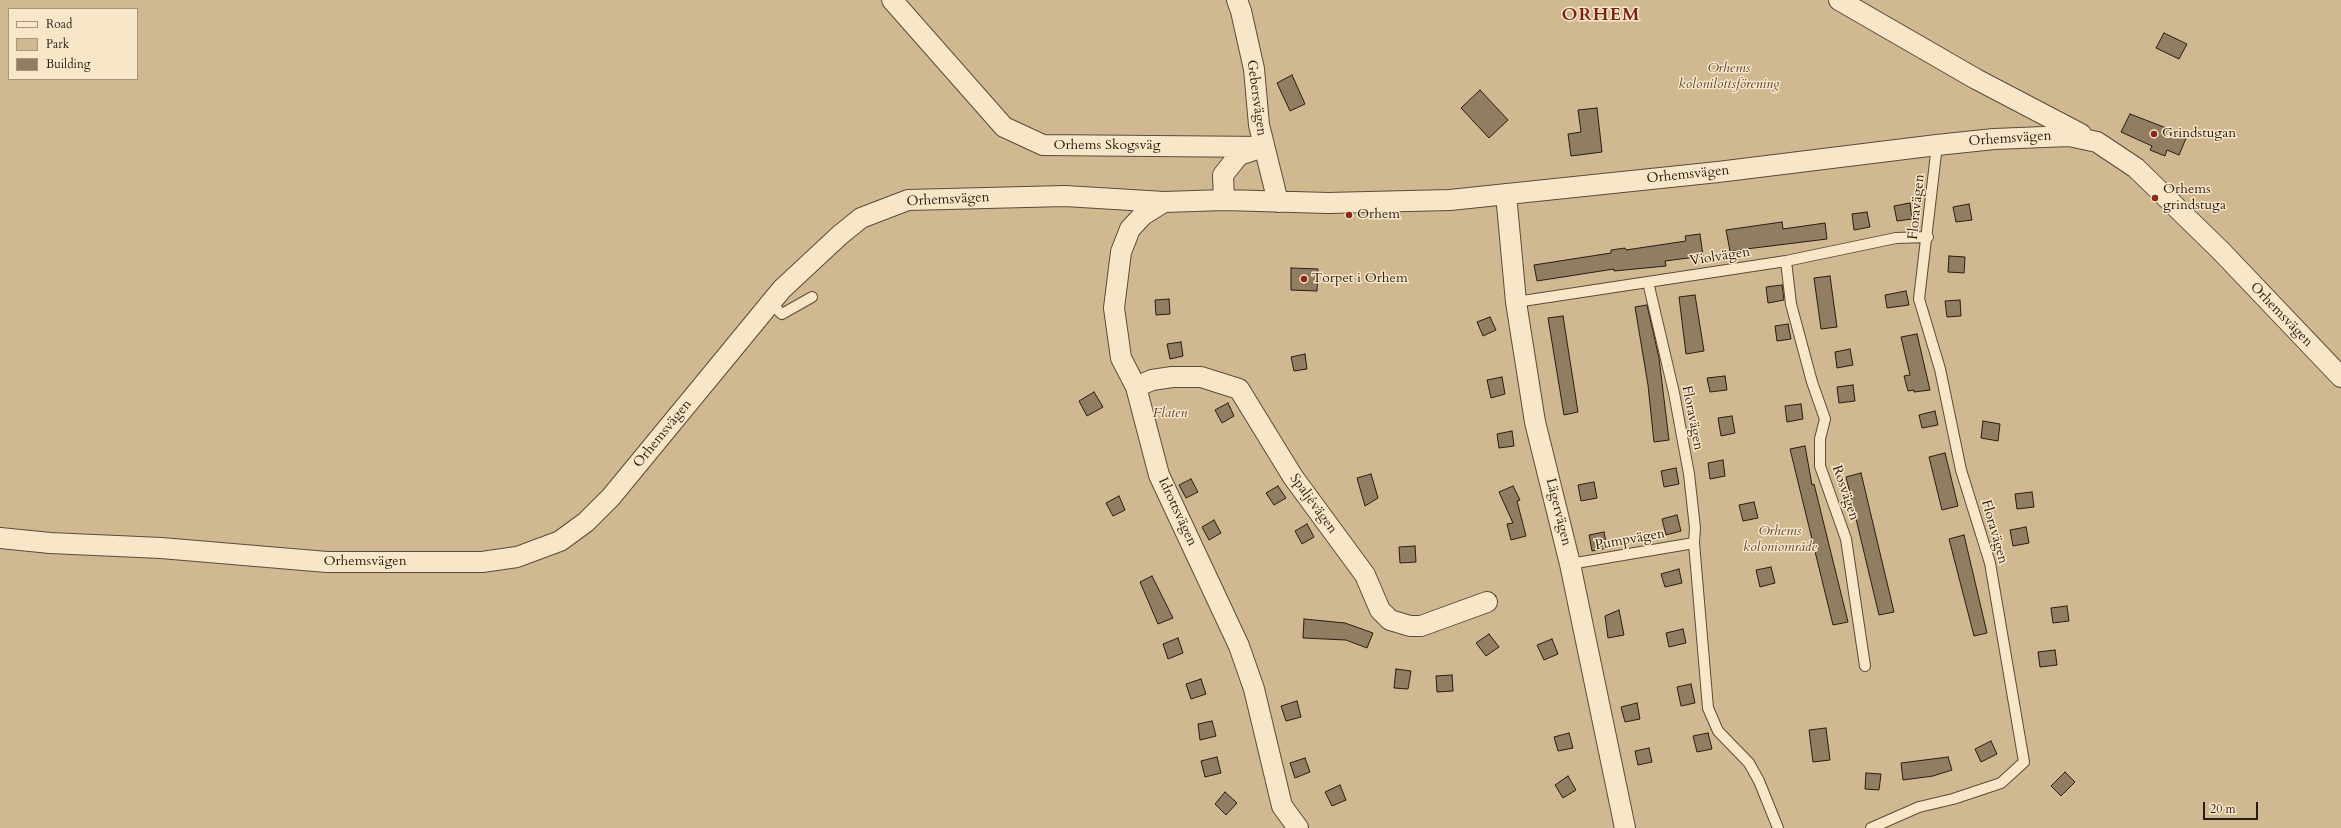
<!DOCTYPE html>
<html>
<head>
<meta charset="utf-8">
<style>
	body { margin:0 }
	#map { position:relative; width:2341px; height:828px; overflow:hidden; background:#f2d8a9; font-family:Cardo,serif }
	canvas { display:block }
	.legend { position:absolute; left:8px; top:8px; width:130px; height:72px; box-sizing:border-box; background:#f7e6c7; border:1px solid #a49680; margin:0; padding:5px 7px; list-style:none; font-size:12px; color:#281d16 }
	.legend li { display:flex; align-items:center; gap:8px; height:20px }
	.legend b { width:20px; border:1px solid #a49680 }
	.scale { position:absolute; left:2203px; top:802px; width:55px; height:18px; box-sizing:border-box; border:2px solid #281d16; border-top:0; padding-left:5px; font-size:12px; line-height:14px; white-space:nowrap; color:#281d16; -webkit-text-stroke:3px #f7e6c7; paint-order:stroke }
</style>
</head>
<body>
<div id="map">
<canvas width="2341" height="828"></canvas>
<ul class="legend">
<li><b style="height:5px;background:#f7e6c7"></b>Road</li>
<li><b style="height:11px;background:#d0b890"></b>Park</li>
<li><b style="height:11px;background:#917e62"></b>Building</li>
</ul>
<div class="scale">20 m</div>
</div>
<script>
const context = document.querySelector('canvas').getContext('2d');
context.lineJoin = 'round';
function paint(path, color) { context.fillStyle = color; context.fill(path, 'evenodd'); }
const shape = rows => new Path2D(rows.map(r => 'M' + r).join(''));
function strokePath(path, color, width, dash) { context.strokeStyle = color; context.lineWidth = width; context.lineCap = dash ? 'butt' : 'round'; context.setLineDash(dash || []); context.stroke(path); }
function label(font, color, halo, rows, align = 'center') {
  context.font = font + ' Cardo,serif'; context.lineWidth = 3; context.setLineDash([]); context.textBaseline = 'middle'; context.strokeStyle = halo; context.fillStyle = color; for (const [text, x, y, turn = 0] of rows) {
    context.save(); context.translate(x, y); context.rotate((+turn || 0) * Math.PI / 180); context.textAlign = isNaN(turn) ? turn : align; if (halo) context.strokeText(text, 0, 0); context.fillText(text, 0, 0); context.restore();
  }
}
paint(shape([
	[0,0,2341,0,2341,828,0,828],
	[9,9,137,9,137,79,9,79]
]), '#d0b890');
const building = shape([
	[2164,33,2187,44,2179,59,2156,48,2164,33],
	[1292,75,1305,104,1290,111,1277,83,1292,75],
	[1480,90,1508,120,1489,138,1461,108,1480,90],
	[1597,108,1602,152,1571,156,1568,134,1581,132,1578,110,1597,108],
	[2130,114,2187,136,2179,155,2167,150,2165,156,2150,150,2152,146,2121,132,2130,114],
	[1910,203,1912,219,1897,221,1894,206,1910,203],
	[1969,204,1972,220,1956,222,1953,207,1969,204],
	[1867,212,1870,227,1854,230,1852,214,1867,212],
	[1782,222,1783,229,1825,223,1827,239,1730,251,1726,230,1782,222],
	[1700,234,1703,256,1665,261,1666,266,1614,271,1614,269,1537,281,1534,265,1611,253,1611,250,1625,248,1626,250,1686,241,1685,236,1700,234],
	[1949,256,1965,257,1964,273,1948,272,1949,256],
	[1291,268,1318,269,1317,291,1291,290,1291,268],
	[1830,276,1837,327,1821,329,1814,278,1830,276],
	[1782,285,1784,300,1768,303,1766,287,1782,285],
	[1906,291,1909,305,1887,308,1885,295,1906,291],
	[1695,295,1704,351,1686,354,1679,297,1695,295],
	[1169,299,1170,314,1156,315,1155,300,1169,299],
	[1960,300,1961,316,1947,317,1945,301,1960,300],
	[1647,305,1659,358,1669,440,1654,442,1648,385,1635,307,1647,305],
	[1563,316,1578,412,1564,415,1548,318,1563,316],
	[1490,317,1496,330,1483,336,1477,322,1490,317],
	[1788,324,1791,339,1777,341,1775,326,1788,324],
	[1917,334,1930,390,1914,392,1914,390,1908,391,1904,376,1910,375,1901,337,1917,334],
	[1181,342,1183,356,1170,359,1167,344,1181,342],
	[1850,349,1853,365,1837,368,1835,352,1850,349],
	[1305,354,1307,369,1294,371,1291,357,1305,354],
	[1725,376,1727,390,1710,392,1707,378,1725,376],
	[1502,377,1505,394,1491,398,1487,380,1502,377],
	[1853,385,1855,401,1839,403,1837,387,1853,385],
	[1094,392,1103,407,1087,416,1079,401,1094,392],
	[1228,403,1234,416,1222,423,1215,410,1228,403],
	[1801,404,1803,419,1787,422,1785,406,1801,404],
	[1935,411,1938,425,1922,428,1919,415,1935,411],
	[1732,416,1735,433,1721,436,1718,418,1732,416],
	[1983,421,2000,424,1998,441,1981,438,1983,421],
	[1512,431,1514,446,1499,448,1497,434,1512,431],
	[1805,446,1812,485,1814,484,1848,622,1833,625,1790,449,1805,446],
	[1945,453,1958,506,1942,510,1929,457,1945,453],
	[1723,460,1725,476,1710,479,1708,463,1723,460],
	[1676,468,1679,484,1664,487,1661,471,1676,468],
	[1861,473,1894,612,1879,615,1846,477,1861,473],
	[1371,474,1378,498,1365,506,1357,478,1371,474],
	[1191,479,1198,492,1186,498,1179,485,1191,479],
	[1594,482,1597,498,1581,501,1578,485,1594,482],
	[1278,486,1286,498,1274,505,1266,493,1278,486],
	[1513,486,1520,500,1517,501,1526,536,1511,540,1507,524,1513,523,1499,492,1513,486],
	[2032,492,2034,507,2017,509,2015,494,2032,492],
	[1119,496,1125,510,1113,516,1106,503,1119,496],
	[1754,502,1758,518,1743,521,1739,505,1754,502],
	[1677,515,1681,531,1666,535,1662,519,1677,515],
	[1214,520,1221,533,1209,540,1202,527,1214,520],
	[1307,524,1314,537,1302,544,1295,531,1307,524],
	[2026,527,2029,543,2013,546,2010,530,2026,527],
	[1604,532,1607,548,1592,551,1589,535,1604,532],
	[1964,535,1987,633,1974,636,1949,539,1964,535],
	[1415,546,1416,562,1400,563,1399,547,1415,546],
	[1771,567,1775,583,1760,587,1756,570,1771,567],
	[1679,569,1682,583,1665,587,1661,574,1679,569],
	[1152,576,1173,618,1158,624,1140,582,1152,576],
	[2067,606,2069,621,2053,623,2051,608,2067,606],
	[1619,610,1624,635,1608,638,1605,616,1619,610],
	[1304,619,1345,623,1373,633,1367,648,1346,640,1303,638,1304,619],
	[1683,629,1686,643,1669,647,1666,633,1683,629],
	[1489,634,1499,647,1486,656,1476,643,1489,634],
	[1178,638,1183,653,1168,659,1163,644,1178,638],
	[1552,639,1558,654,1544,660,1537,645,1552,639],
	[2055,650,2057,665,2040,667,2038,652,2055,650],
	[1396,669,1411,671,1408,689,1394,688,1396,669],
	[1452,675,1453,691,1437,692,1436,676,1452,675],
	[1201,679,1206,694,1191,699,1186,684,1201,679],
	[1691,684,1695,703,1681,706,1677,687,1691,684],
	[1297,701,1301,717,1286,721,1281,706,1297,701],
	[1637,703,1640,719,1625,722,1621,707,1637,703],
	[1212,721,1216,736,1200,740,1198,724,1212,721],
	[1826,728,1830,760,1813,762,1809,730,1826,728],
	[1569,733,1573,748,1558,751,1554,737,1569,733],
	[1708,733,1712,749,1697,752,1693,736,1708,733],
	[1991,741,1997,754,1981,762,1975,749,1991,741],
	[1649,748,1652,762,1638,765,1635,751,1649,748],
	[1217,757,1221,773,1205,777,1201,761,1217,757],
	[1948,757,1952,770,1933,776,1903,780,1901,763,1948,757],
	[1305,758,1310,772,1295,778,1290,763,1305,758],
	[2065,772,2075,782,2061,796,2051,786,2065,772],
	[1866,773,1881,774,1879,790,1865,789,1866,773],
	[1568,776,1576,790,1563,798,1555,785,1568,776],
	[1340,785,1346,800,1332,806,1325,792,1340,785],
	[1225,792,1237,803,1226,815,1215,804,1225,792]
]);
paint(building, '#917e62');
strokePath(building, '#281d16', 1);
const service = shape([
	[1786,261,1791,304,1812,382,1825,419,1820,439,1820,466,1846,539,1865,666],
	[1648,282,1674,393,1689,474,1695,528,1694,543,1708,708,1718,731,1749,763,1759,781,1778,828],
	[1516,302,1786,261,1896,238,1928,237],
	[770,303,782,314,812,297],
	[1570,564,1694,543],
	[1871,828,1919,807,1953,799,2001,783,2024,762,1990,563,1961,470,1940,369,1919,299,1937,145]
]);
const minor = shape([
	[892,0,1004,127,1043,145,1263,147],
	[1237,0,1241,11,1254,69,1259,125,1278,202],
	[1839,0,1976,79,2081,134],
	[1506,194,1516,302,1535,422,1570,564,1625,828],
	[1224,200,1223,175,1239,155,1257,149],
	[1164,202,1143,215,1130,229,1121,252,1114,308,1121,358,1136,387,1159,475,1239,646,1254,689,1282,806,1298,828],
	[1136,387,1152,380,1172,377,1201,377,1239,389,1293,477,1365,575,1380,610,1390,620,1410,626,1421,626,1487,602],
	[0,538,50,543,161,548,327,562,482,562,517,557,560,541,586,522,611,497,782,289,840,235,861,218,908,200,1065,196,1164,202,1224,200,1328,203,1450,200,1718,172,1937,145,1994,139,2069,136,2097,142,2136,168,2221,251,2341,377]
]);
strokePath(service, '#5a4c3b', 12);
strokePath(minor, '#5a4c3b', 22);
strokePath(service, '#f7e6c7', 10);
strokePath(minor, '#f7e6c7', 20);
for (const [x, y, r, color] of [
	[2154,134,4,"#8f2418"],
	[2155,198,4,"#8f2418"],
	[1349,215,4,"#8f2418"],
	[1304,279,4,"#8f2418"]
]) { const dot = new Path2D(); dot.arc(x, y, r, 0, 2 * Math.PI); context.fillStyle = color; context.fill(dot); strokePath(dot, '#f7e6c7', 1.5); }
label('italic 14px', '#5a4c3b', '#f7e6c7', [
	["Orhems",1729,69],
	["kolonilottsförening",1729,85],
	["Flaten",1170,414],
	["Orhems",1780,532],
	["koloniområde",1780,548]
]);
label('14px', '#281d16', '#f7e6c7', [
	["Gebersvägen",1256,98,82],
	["Orhemsvägen",2010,139,-4],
	["Orhems Skogsväg",1107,146],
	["Orhemsvägen",1688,175,-6],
	["Orhemsvägen",948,200,-3],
	["Floravägen",1917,207,-84],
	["Violvägen",1720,257,-9],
	["Orhemsvägen",2281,315,46],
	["Floravägen",1692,418,79],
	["Orhemsvägen",663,434,-51],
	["Rosvägen",1845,493,71],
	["Spaljévägen",1313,504,54],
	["Idrottsvägen",1177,512,65],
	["Lägervägen",1558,512,76],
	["Floravägen",1994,532,74],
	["Pumpvägen",1630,540,-10],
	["Orhemsvägen",365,562]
]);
label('14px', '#281d16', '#f7e6c7', [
	["Grindstugan",2162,134],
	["Orhems",2163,190],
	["grindstuga",2163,206],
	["Orhem",1357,215],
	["Torpet i Orhem",1312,279]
], 'left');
context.letterSpacing = '1px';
label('bold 18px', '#7a1f14', '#f7e6c7', [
	["ORHEM",1601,16]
]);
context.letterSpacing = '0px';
</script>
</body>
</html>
